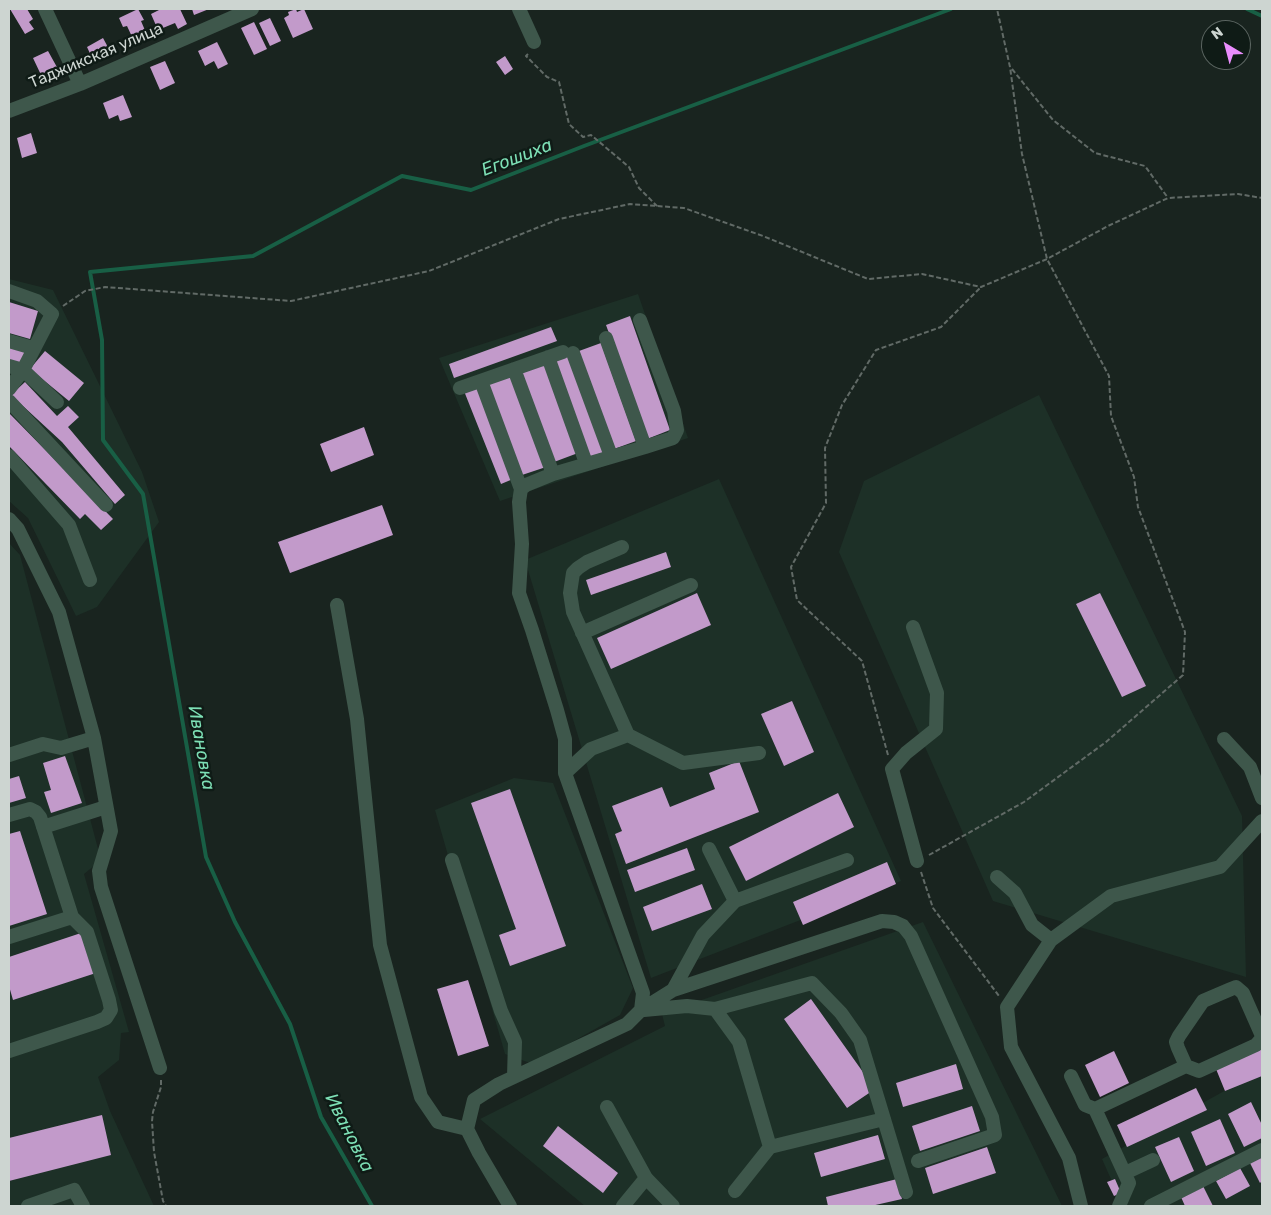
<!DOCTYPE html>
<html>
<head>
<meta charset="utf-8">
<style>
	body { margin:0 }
	#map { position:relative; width:1271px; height:1215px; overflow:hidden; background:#19241f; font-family:Rubik,sans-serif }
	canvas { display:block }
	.frame { position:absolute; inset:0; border:10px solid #cdd5d1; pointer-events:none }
	.north { position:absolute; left:1201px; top:20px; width:50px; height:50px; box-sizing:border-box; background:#0f1b16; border:1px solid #5b6561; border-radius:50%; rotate:323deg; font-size:14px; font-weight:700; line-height:20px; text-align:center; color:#cdd5d1 }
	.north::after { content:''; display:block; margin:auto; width:18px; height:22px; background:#ea8dfd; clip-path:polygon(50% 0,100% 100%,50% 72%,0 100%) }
</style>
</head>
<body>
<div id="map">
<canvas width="1271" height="1215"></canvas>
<div class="frame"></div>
<div class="north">N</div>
</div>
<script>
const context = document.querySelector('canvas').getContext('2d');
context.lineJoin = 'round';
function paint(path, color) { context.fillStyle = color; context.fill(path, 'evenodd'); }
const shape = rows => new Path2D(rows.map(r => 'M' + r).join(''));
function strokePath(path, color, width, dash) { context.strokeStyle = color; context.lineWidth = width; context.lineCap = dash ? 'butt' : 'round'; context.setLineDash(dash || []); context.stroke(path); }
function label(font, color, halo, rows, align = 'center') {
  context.font = font + ' Rubik,sans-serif'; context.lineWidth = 5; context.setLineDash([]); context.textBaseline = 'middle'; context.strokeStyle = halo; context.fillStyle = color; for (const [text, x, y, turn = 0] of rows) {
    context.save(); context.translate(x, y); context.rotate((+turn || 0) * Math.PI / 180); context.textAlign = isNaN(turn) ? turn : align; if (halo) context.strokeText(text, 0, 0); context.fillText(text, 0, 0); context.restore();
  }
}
paint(shape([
	[9,279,53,290,142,472,159,522,97,607,76,616,28,518,9,501],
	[638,294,688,438,500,501,439,358],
	[1039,395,1242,816,1246,977,993,901,839,552,864,481],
	[719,479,901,881,651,978,525,560],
	[9,543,20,555,101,860,84,874,129,1032,121,1033,119,1060,98,1077,110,1111,154,1206,9,1206],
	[514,778,553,783,633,988,620,1015,533,1064,505,1054,435,810],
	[923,922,1062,1206,585,1206,480,1119,665,1026,662,1014],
	[1262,1070,1262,1206,1123,1206,1102,1159]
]), '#1d3027');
strokePath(shape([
	[1247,9,1262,16],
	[372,1206,321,1117,290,1024,235,922,206,857,143,494,103,440,102,340,90,272,253,256,402,176,471,190,584,146,951,9]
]), '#185f45', 4);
paint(shape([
	[10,9,27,9,33,19,29,22,34,29,25,34],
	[138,9,144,20,141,21,147,35,134,41,127,26,123,27,119,18],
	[161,9,180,9,187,24,178,29,175,23,158,30,151,14],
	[192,9,209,9,194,15],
	[296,9,297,12,304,9,313,29,293,38,284,18,289,15,288,12],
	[270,18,281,41,270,46,259,23],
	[254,22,267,49,254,55,241,28],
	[103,38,110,51,93,60,87,47],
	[217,42,228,64,218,69,214,61,205,66,198,51],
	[48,51,58,69,42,77,33,58],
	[505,56,513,69,505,75,496,62],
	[165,61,175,83,160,90,150,67],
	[123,95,132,117,120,121,118,115,109,119,103,103],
	[31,133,37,153,22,158,17,138],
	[9,302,38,311,30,339,9,333],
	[630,316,670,430,647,439,606,325],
	[551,327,557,341,454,378,449,364],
	[601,343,636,441,614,449,579,351],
	[9,346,25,351,20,366,9,363],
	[45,351,84,383,69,401,30,369],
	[569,354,604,452,590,457,554,359],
	[544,361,578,453,554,462,520,370],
	[512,376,546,467,522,475,488,384],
	[25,382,57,416,68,406,79,417,68,427,125,495,115,504,62,442,11,395],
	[477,387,513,479,501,484,464,391],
	[9,413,113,519,101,530,85,514,80,519,9,446],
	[364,427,374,455,331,472,320,444],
	[382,505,393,535,290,573,278,542],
	[666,552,671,567,591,595,586,580],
	[697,593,711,625,611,669,597,638],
	[1100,593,1146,686,1122,697,1076,604],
	[792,701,814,752,784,766,761,714],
	[65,756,82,803,51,813,44,792,51,790,43,763],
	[739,761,759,812,626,864,615,834,622,831,612,806,662,787,670,807,715,789,709,773],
	[19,776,26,798,9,803,9,779],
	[510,789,566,946,510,966,499,935,516,929,471,803],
	[838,793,854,827,746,881,729,847],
	[20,831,47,914,9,926,9,834],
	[687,848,695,870,635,892,627,870],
	[887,862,896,884,803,925,793,902],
	[702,884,712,909,652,931,643,907],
	[81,933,96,973,13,1000,9,986,9,957],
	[468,980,489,1046,458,1056,437,989],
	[811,999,875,1089,847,1108,784,1019],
	[1262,1049,1262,1076,1225,1091,1216,1069],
	[1114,1051,1129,1083,1100,1097,1085,1065],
	[956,1064,963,1089,903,1107,896,1083],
	[1196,1088,1207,1110,1127,1147,1117,1125],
	[1251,1102,1262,1125,1262,1138,1244,1147,1228,1114],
	[972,1106,980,1131,920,1151,912,1126],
	[102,1115,111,1155,9,1181,9,1138],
	[1220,1119,1235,1153,1206,1166,1191,1132],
	[558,1126,618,1173,603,1193,543,1146],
	[878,1135,885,1159,821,1177,814,1153],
	[1179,1137,1194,1171,1171,1182,1155,1147],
	[987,1147,996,1173,933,1194,925,1168],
	[1262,1157,1262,1181,1260,1183,1250,1163],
	[1240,1168,1250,1186,1226,1199,1216,1181],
	[897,1179,902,1199,871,1206,828,1206,826,1197],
	[1115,1179,1121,1193,1114,1196,1107,1182],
	[1203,1186,1213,1206,1185,1206,1181,1197]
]), '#c29aca');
strokePath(shape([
	[528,54,526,56,547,77,559,82,569,124,583,137,591,135,629,167,639,188,657,206],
	[1012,69,1053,120,1095,153,1145,166,1168,198],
	[63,306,85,291,105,287,291,301,429,271,559,219,630,204,684,208,763,236,868,279,922,274,981,287,1047,259,1108,226,1168,198,1238,194,1262,198],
	[888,755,862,661,797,600,791,567,826,503,825,448,842,405,876,350,941,327,981,287],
	[929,855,1024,802,1106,742,1183,675,1185,632,1138,507,1134,477,1111,416,1109,376,1047,259,1022,154,1010,67,997,9],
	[921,872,933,908,999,996],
	[161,1080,161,1087,153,1112,152,1121,154,1152,163,1201,166,1206]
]), '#616a66', 2, [5, 2.5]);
strokePath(shape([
	[45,9,80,84],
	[519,9,534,42],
	[9,111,80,84,252,9],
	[9,291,37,301,52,314,23,370,9,389],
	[640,320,674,411,677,430,673,438,645,447,553,474,526,485,521,489,519,502,522,544,519,593,532,630,557,710,565,739,565,773,643,993,641,1010],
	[606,338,645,447],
	[9,341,33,348],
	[573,353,611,456],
	[548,357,586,463],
	[9,366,23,370,57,402],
	[514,369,553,474],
	[481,381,521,489],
	[460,388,563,352],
	[9,401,106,505],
	[9,456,69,525,90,580],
	[9,519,18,529,59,612,94,738,111,831,99,871,101,887,160,1068],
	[622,547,587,562,578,568,573,573,570,593,573,612,628,735],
	[337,605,357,719,380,945,421,1097,438,1122,467,1129],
	[913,627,937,693,936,729,906,753,892,769,917,861],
	[582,633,691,585],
	[1224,739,1250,767,1262,798],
	[9,755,43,744,61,748,94,738],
	[565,773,591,749,628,735,683,763,759,753],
	[9,815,30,809,36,812,40,817,72,917,9,937],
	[43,827,106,807],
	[709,849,735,901],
	[452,860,501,1011,515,1042,514,1076],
	[997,877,1015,893,1032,925,1051,940],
	[673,990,882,921,894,922,903,926,911,936,992,1117,995,1135,918,1161],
	[715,1009,739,1042,770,1147,735,1191],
	[644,1010,687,1006,715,1009,812,983,841,1013,860,1040,906,1192],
	[9,1051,97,1022,106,1018,111,1010,109,1000,87,932,72,917],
	[1186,1066,1178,1048,1176,1042,1179,1036,1203,1001,1231,989,1236,987,1243,993,1262,1036],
	[1071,1076,1085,1105,1095,1109],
	[607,1107,646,1178,673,1206],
	[770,1147,884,1119],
	[1125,1173,1153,1160],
	[28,1206,74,1190,83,1206],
	[510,1206,479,1153,467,1129,474,1100,499,1084,627,1024,641,1010,673,990,703,935,735,901,847,860],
	[623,1206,646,1178],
	[1081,1206,1069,1158,1011,1047,1007,1007,1051,940,1111,896,1220,867,1262,821],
	[1119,1206,1129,1183,1095,1109,1186,1066,1199,1071,1256,1045,1262,1038],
	[1151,1206,1262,1150]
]), '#3e574b', 14);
label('16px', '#cdd5d1', '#0f1b16', [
	["Таджикская улица",96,56,-23]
]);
label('italic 18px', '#7ddfb5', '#0f1b16', [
	["Егошиха",517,158,-21],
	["Ивановка",201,748,80],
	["Ивановка",349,1133,63]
]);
</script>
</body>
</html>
